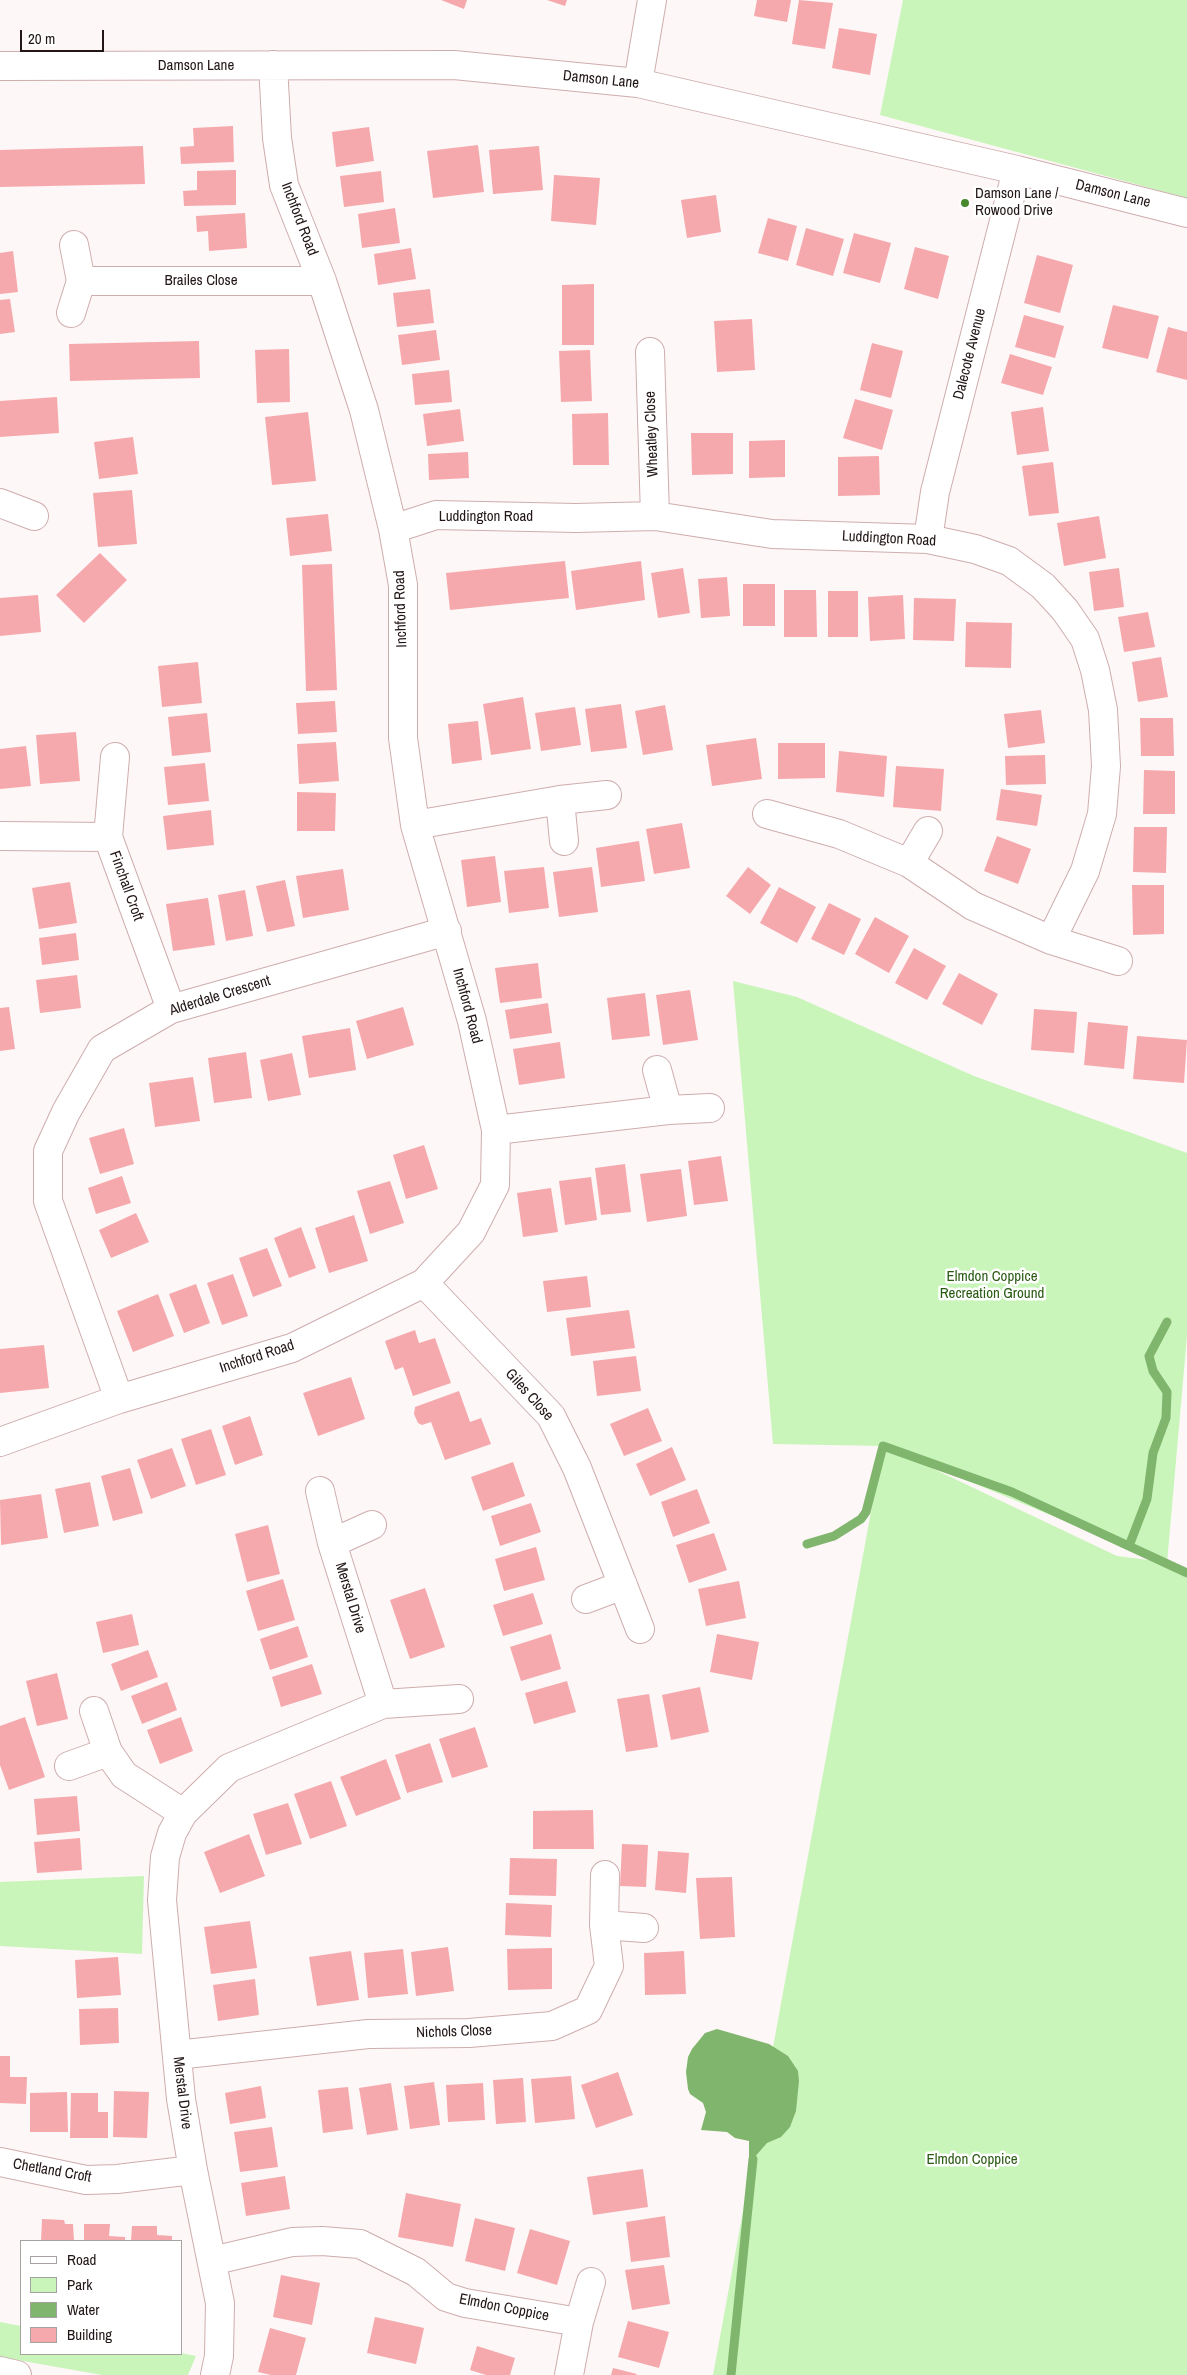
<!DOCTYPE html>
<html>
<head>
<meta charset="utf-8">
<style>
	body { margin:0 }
	#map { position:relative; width:1187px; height:2375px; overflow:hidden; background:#fef7f7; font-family:"Archivo Narrow",sans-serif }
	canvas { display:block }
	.legend { position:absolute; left:20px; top:2240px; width:162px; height:115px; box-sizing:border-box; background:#fff; border:1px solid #a7a2a2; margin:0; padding:6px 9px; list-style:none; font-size:15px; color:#221616 }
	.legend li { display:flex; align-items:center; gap:10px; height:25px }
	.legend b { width:25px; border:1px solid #a7a2a2 }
	.scale { position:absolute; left:20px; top:30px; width:84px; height:22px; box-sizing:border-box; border:2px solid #221616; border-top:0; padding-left:6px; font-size:15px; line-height:18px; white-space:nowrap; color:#221616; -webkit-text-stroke:4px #fff; paint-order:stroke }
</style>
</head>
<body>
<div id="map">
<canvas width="1187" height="2375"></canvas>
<ul class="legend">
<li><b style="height:6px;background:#fff"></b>Road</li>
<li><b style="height:14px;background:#c9f5ba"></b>Park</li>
<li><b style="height:14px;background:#80b56e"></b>Water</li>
<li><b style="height:14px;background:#f6a9ad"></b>Building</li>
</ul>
<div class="scale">20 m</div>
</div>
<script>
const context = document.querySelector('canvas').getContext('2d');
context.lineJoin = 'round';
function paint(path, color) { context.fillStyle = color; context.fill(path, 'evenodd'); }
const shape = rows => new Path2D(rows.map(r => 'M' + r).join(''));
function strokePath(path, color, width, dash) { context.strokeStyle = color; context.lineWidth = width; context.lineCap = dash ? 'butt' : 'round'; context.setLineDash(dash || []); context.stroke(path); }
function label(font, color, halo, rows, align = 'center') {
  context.font = font + ' "Archivo Narrow",sans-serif'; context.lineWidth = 5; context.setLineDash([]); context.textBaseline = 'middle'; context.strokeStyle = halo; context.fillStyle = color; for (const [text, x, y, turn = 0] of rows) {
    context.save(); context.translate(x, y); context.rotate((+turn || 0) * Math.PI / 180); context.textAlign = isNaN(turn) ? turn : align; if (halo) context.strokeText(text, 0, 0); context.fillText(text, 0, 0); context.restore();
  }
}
paint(shape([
	[903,0,1187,0,1187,198,880,115],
	[733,981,797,997,974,1076,1187,1153,1187,1336,1167,1563,1187,1573,1187,2375,713,2375,883,1446,773,1444],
	[898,1452,1164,1562,1117,1556],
	[144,1876,142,1954,0,1946,0,1882],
	[0,2322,21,2326,21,2354,181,2353,196,2356,188,2375,102,2375,0,2357]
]), '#c9f5ba');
paint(shape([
	[717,2029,769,2044,788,2056,798,2071,799,2081,796,2111,790,2127,781,2137,767,2143,753,2159,749,2157,749,2141,735,2138,727,2132,701,2130,706,2112,703,2103,690,2094,688,2089,686,2072,688,2057,692,2049,705,2033]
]), '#80b56e');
strokePath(shape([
	[807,1544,834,1536,861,1519,866,1512,883,1446,1012,1492,1187,1573],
	[1129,1546,1147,1499,1153,1453,1166,1418,1167,1392,1153,1371,1149,1356,1167,1322],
	[731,2375,753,2159]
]), '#80b56e', 9);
paint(shape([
	[441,0,467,0,464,9],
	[547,0,567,0,565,6],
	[757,0,791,0,787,22,754,16],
	[799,0,833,3,825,49,792,44],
	[839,28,877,34,870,75,832,68],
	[233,126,234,162,181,164,180,147,194,146,193,128],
	[369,127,374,161,336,167,332,132],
	[478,145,484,192,433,198,427,151],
	[143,146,145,184,0,187,0,150],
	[539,146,543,190,493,194,489,150],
	[236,170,236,205,184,206,183,191,197,190,197,171],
	[381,171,384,202,344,207,340,176],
	[554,175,600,178,596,225,551,221],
	[716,195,721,232,687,238,681,200],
	[395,208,400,243,362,248,358,214],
	[245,213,247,248,209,251,208,231,197,232,196,216],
	[768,218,797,226,788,261,758,253],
	[806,228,844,239,833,276,796,265],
	[854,233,891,243,880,283,843,273],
	[915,247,949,256,938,299,904,289],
	[411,248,416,279,378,285,374,254],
	[13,251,18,292,0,294,0,253],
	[1037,255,1073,265,1060,313,1024,303],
	[594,284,594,345,562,345,562,285],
	[430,289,434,323,397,327,393,293],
	[10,299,15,332,0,334,0,300],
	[1113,305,1159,316,1148,359,1102,348],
	[1024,315,1064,326,1055,358,1015,347],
	[752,319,755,370,717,372,714,321],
	[1168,327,1187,332,1187,380,1156,372],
	[436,330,440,360,402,365,398,335],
	[199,341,200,378,70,381,69,344],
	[872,343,903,351,891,398,860,390],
	[289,349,290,402,257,403,255,350],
	[590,350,592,401,561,402,559,351],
	[1010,354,1052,367,1043,395,1001,383],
	[449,370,452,402,415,405,412,374],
	[57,397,59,433,0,437,0,401],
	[855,399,893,410,882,450,843,438],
	[1043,407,1049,451,1017,455,1011,412],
	[460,409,464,441,427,446,423,414],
	[308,412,316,481,272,485,265,417],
	[608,413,609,465,573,465,572,414],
	[691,433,733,433,733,474,692,475],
	[133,437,138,474,99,479,94,442],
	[785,440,785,477,749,478,749,441],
	[468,452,469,478,429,480,428,454],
	[879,456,880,495,838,496,838,457],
	[1053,462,1059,513,1029,516,1022,466],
	[132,490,137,544,98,547,93,493],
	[328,514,332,551,290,556,286,518],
	[1099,516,1106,558,1064,566,1057,523],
	[100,553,127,580,84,623,56,595],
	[565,561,569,598,450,610,446,573],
	[641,561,645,600,576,610,571,571],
	[332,564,337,690,306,691,302,565],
	[683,568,690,613,658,618,651,573],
	[1119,568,1124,607,1094,611,1089,572],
	[727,577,730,616,701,618,698,579],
	[743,584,775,584,775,626,743,626],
	[784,590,816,590,817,637,784,637],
	[828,591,858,591,858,637,828,637],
	[38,595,41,632,0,636,0,598],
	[903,595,905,639,870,641,868,597],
	[914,598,956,599,954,641,913,640],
	[1148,612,1155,647,1124,652,1118,617],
	[966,622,1012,623,1011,668,965,667],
	[1161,657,1168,697,1138,702,1132,662],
	[198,662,202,703,162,707,158,666],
	[523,697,531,749,491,755,483,704],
	[335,701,337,732,298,734,296,703],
	[621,704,627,748,591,752,585,709],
	[665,705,673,750,643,755,635,711],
	[575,707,581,745,541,751,535,713],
	[1041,710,1045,743,1008,748,1004,714],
	[207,713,211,752,172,756,168,717],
	[1140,718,1173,718,1174,756,1141,756],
	[478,721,482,760,452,764,448,724],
	[76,732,80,781,40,784,36,735],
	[756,738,762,779,712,786,706,745],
	[336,742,339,781,299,784,297,744],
	[778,743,825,743,825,778,778,779],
	[26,746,31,786,0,789,0,749],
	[839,751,887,756,884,797,836,792],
	[1045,755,1046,784,1006,785,1005,756],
	[205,763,209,801,168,805,164,767],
	[896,766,944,769,941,811,893,807],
	[1144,770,1175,771,1175,814,1143,814],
	[1001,789,1042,795,1037,826,996,820],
	[297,792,336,793,335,831,297,831],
	[211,810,214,845,167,850,163,816],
	[682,823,690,868,654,874,646,829],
	[1134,827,1167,827,1166,873,1133,872],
	[997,836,1031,849,1018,884,984,871],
	[639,841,645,881,601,887,596,848],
	[495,856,501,902,467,907,461,860],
	[544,867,549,908,509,913,504,871],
	[592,867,598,912,559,917,553,872],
	[748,867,771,885,750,914,726,896],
	[343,869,349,910,303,918,296,876],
	[285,880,295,926,267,932,256,886],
	[70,882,77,923,39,929,32,888],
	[1132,885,1164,885,1164,934,1133,935],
	[779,887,816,907,797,943,760,923],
	[245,890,253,936,226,941,218,895],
	[208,898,215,945,173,951,166,904],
	[829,903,861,919,844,955,811,939],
	[875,917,909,936,889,973,855,954],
	[76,933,79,960,42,965,39,938],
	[914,948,946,966,927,1000,895,983],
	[538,963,542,998,500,1003,495,968],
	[959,973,998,994,982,1025,942,1004],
	[77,975,81,1008,40,1013,36,980],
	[690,990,698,1040,663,1045,656,995],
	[645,993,650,1036,612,1040,607,998],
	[548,1003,552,1033,510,1039,505,1010],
	[9,1007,15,1049,0,1051,0,1008],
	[403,1007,414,1045,367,1059,356,1021],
	[1034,1009,1077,1012,1074,1053,1031,1050],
	[1088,1022,1128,1026,1124,1069,1084,1065],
	[350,1028,356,1070,309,1078,302,1036],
	[1137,1036,1187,1040,1184,1083,1133,1079],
	[560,1042,565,1078,519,1085,513,1049],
	[246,1052,252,1098,214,1103,208,1058],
	[292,1053,301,1095,268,1101,260,1060],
	[193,1077,200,1121,155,1127,149,1083],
	[124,1128,134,1164,100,1174,89,1138],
	[424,1145,438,1189,406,1199,393,1155],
	[721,1156,728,1201,694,1205,688,1161],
	[625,1164,631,1212,601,1215,595,1168],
	[681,1169,687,1216,647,1222,640,1174],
	[122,1176,131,1203,96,1214,88,1188],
	[591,1177,597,1220,565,1225,559,1181],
	[390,1181,404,1223,370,1234,357,1191],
	[551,1188,558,1232,523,1237,517,1193],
	[136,1213,149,1242,111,1258,99,1230],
	[354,1215,368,1261,329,1273,315,1228],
	[301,1227,316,1268,289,1278,274,1238],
	[267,1248,282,1286,253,1297,239,1258],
	[233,1274,248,1316,222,1325,207,1283],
	[587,1276,591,1307,547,1312,543,1281],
	[196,1284,210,1323,184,1333,169,1294],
	[158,1294,174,1336,133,1352,117,1311],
	[629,1310,635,1348,571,1356,566,1318],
	[415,1330,419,1343,435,1338,451,1383,413,1396,403,1367,395,1370,385,1341],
	[44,1345,49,1388,0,1393,0,1349],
	[636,1356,641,1391,597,1396,593,1361],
	[351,1377,365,1419,318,1436,303,1393],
	[459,1391,470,1422,481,1418,491,1444,445,1460,431,1422,422,1425,418,1423,414,1414,415,1407],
	[648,1408,662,1441,624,1456,610,1424],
	[250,1416,263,1455,235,1465,222,1426],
	[211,1429,226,1475,196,1485,181,1439],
	[672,1447,686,1480,650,1496,636,1464],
	[172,1448,186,1486,151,1499,137,1460],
	[513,1462,525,1496,483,1511,471,1477],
	[130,1468,143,1513,113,1521,101,1476],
	[90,1482,99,1526,64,1533,55,1489],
	[697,1489,710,1523,673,1537,661,1502],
	[41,1494,48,1538,1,1545,0,1500],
	[531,1503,541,1532,500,1546,491,1516],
	[268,1525,280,1574,247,1582,235,1534],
	[714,1533,727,1570,689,1583,676,1545],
	[536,1547,545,1580,504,1591,495,1559],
	[283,1579,295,1620,258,1631,246,1591],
	[739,1581,746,1618,706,1626,698,1589],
	[425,1588,445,1647,410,1659,390,1600],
	[533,1593,543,1624,503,1636,493,1605],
	[132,1614,139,1645,103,1653,96,1622],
	[298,1626,308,1657,270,1670,260,1639],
	[551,1634,561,1669,521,1681,510,1647],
	[717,1634,759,1642,752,1680,710,1672],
	[148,1650,158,1677,121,1691,111,1664],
	[312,1664,322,1694,281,1707,272,1677],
	[57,1673,68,1719,37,1726,26,1681],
	[567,1681,576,1712,534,1724,525,1693],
	[167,1682,177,1710,142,1724,131,1696],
	[700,1687,709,1732,671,1740,662,1695],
	[649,1694,658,1747,626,1752,617,1699],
	[25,1717,45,1777,9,1790,0,1765,0,1726],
	[181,1717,193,1751,160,1764,147,1730],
	[475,1727,488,1767,452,1778,439,1739],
	[430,1743,443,1782,407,1793,395,1755],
	[386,1759,401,1799,356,1816,340,1777],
	[331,1781,347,1826,310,1839,294,1794],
	[77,1796,80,1831,37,1835,34,1799],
	[288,1803,302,1844,266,1855,253,1814],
	[593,1810,594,1849,533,1849,533,1811],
	[249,1834,265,1876,220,1893,204,1852],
	[80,1838,82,1870,37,1873,34,1842],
	[622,1844,648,1845,646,1887,620,1886],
	[658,1851,689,1853,686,1893,655,1890],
	[510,1858,557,1859,556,1896,509,1895],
	[732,1877,735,1937,700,1939,696,1878],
	[506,1903,552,1905,551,1937,505,1935],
	[250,1921,257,1968,211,1974,204,1927],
	[448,1947,454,1991,416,1996,411,1952],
	[552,1948,552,1989,508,1990,507,1949],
	[403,1949,408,1994,368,1998,364,1953],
	[351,1951,359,2000,317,2006,309,1957],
	[684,1951,686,1994,645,1995,644,1953],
	[118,1957,121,1995,77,1998,75,1960],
	[255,1979,259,2015,218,2021,213,1985],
	[118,2008,119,2043,80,2045,79,2009],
	[0,2056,10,2056,10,2077,27,2077,26,2104,0,2103],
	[618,2072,633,2115,596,2128,581,2085],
	[571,2076,575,2119,535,2123,531,2079],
	[523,2078,526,2122,496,2124,493,2080],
	[434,2082,440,2125,410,2129,404,2086],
	[391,2083,398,2130,367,2135,359,2088],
	[483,2083,485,2120,448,2122,446,2085],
	[261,2086,266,2118,230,2124,225,2093],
	[348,2087,353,2129,323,2133,318,2090],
	[114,2091,149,2092,147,2138,113,2137],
	[67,2092,68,2132,30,2132,30,2093],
	[71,2093,98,2093,98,2112,108,2112,108,2138,70,2138],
	[272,2127,278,2167,240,2172,234,2132],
	[643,2169,648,2207,593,2215,587,2177],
	[285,2176,290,2209,246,2216,241,2183],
	[406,2193,461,2204,453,2247,398,2237],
	[665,2216,670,2257,631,2262,626,2222],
	[475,2218,515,2228,505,2271,465,2261],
	[42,2219,64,2220,65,2224,73,2224,74,2241,41,2241],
	[84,2224,110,2224,109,2236,125,2237,125,2241,84,2241],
	[132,2226,157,2226,157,2235,172,2236,172,2241,131,2241],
	[530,2229,570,2241,557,2285,517,2273],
	[664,2265,670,2304,632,2310,625,2270],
	[281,2275,320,2283,312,2325,273,2317],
	[375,2317,424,2328,416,2364,367,2353],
	[628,2321,669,2332,659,2368,618,2357],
	[270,2328,306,2338,296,2375,271,2375,258,2372],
	[477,2346,515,2358,510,2375,486,2375,470,2370],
	[613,2368,637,2374,636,2375,611,2375]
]), '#f6a9ad');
const minor = shape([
	[0,66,454,65,638,83,1017,170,1187,213],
	[638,83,652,0],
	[81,281,322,281],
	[71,313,81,281,74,245],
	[650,352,655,516],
	[0,503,34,516],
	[393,529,436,515,576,518,655,516,772,534,928,539,975,549,1009,561,1043,586,1065,610,1085,639,1095,670,1103,710,1106,766,1102,814,1085,871,1051,940,973,906,909,863,839,834,767,814],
	[928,539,935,492,1017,170],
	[560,800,564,841],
	[415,825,560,800,607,795],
	[0,836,108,837,171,1009],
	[108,837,115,757],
	[909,863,928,831],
	[1051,940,1118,961],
	[668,1110,710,1108],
	[496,1130,668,1110,657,1070],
	[424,1283,551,1416,577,1468,640,1629],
	[119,1399,48,1201,48,1151,66,1112,102,1049,171,1009,447,931],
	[0,1442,119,1399,292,1348,424,1283,471,1232,495,1185,496,1130,472,1021,415,825,403,738,403,585,393,529,364,410,322,281,284,185,277,138,273,65],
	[332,1543,372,1525],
	[586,1599,623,1585],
	[383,1704,459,1699],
	[94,1711,108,1752,124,1775,183,1813],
	[69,1766,108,1752],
	[604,1925,644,1928],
	[177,2055,368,2034,469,2033,552,2026,588,2010,609,1966,604,1925,605,1875],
	[0,2162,86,2180,117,2179,193,2170],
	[212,2261,292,2242,322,2241,360,2244,416,2272,446,2297,465,2303,579,2322,569,2375],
	[579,2322,591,2282],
	[0,2371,17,2375],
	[215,2375,219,2356,220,2303,193,2170,181,2099,162,1900,165,1857,172,1833,183,1813,229,1768,383,1704,332,1543,320,1491]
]);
strokePath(minor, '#ceadae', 30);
strokePath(minor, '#fff', 28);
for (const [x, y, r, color] of [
	[965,203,5,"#46882a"]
]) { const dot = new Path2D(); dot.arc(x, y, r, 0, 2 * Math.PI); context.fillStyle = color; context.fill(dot); strokePath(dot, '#fff', 2); }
label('15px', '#221616', '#fff', [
	["Damson Lane",196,66],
	["Damson Lane",601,80,6],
	["Damson Lane",1113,194,14],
	["Inchford Road",299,219,69],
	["Brailes Close",201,281],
	["Dalecote Avenue",970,354,-76],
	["Wheatley Close",652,434,-92],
	["Luddington Road",486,517],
	["Luddington Road",889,539,3],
	["Inchford Road",401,609,-92],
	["Finchall Croft",126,886,70],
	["Alderdale Crescent",220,996,-17],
	["Inchford Road",467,1006,75],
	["Inchford Road",257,1357,-18],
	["Giles Close",529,1395,48],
	["Merstal Drive",350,1598,73],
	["Nichols Close",454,2032,-2],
	["Merstal Drive",182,2093,83],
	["Chetland Croft",52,2171,10],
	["Elmdon Coppice",504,2308,11]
]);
label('15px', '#221616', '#fff', [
	["Damson Lane /",975,194],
	["Rowood Drive",975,211]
], 'left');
label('15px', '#295a12', '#fff', [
	["Elmdon Coppice",992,1277],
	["Recreation Ground",992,1294],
	["Elmdon Coppice",972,2160]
]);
</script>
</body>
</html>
